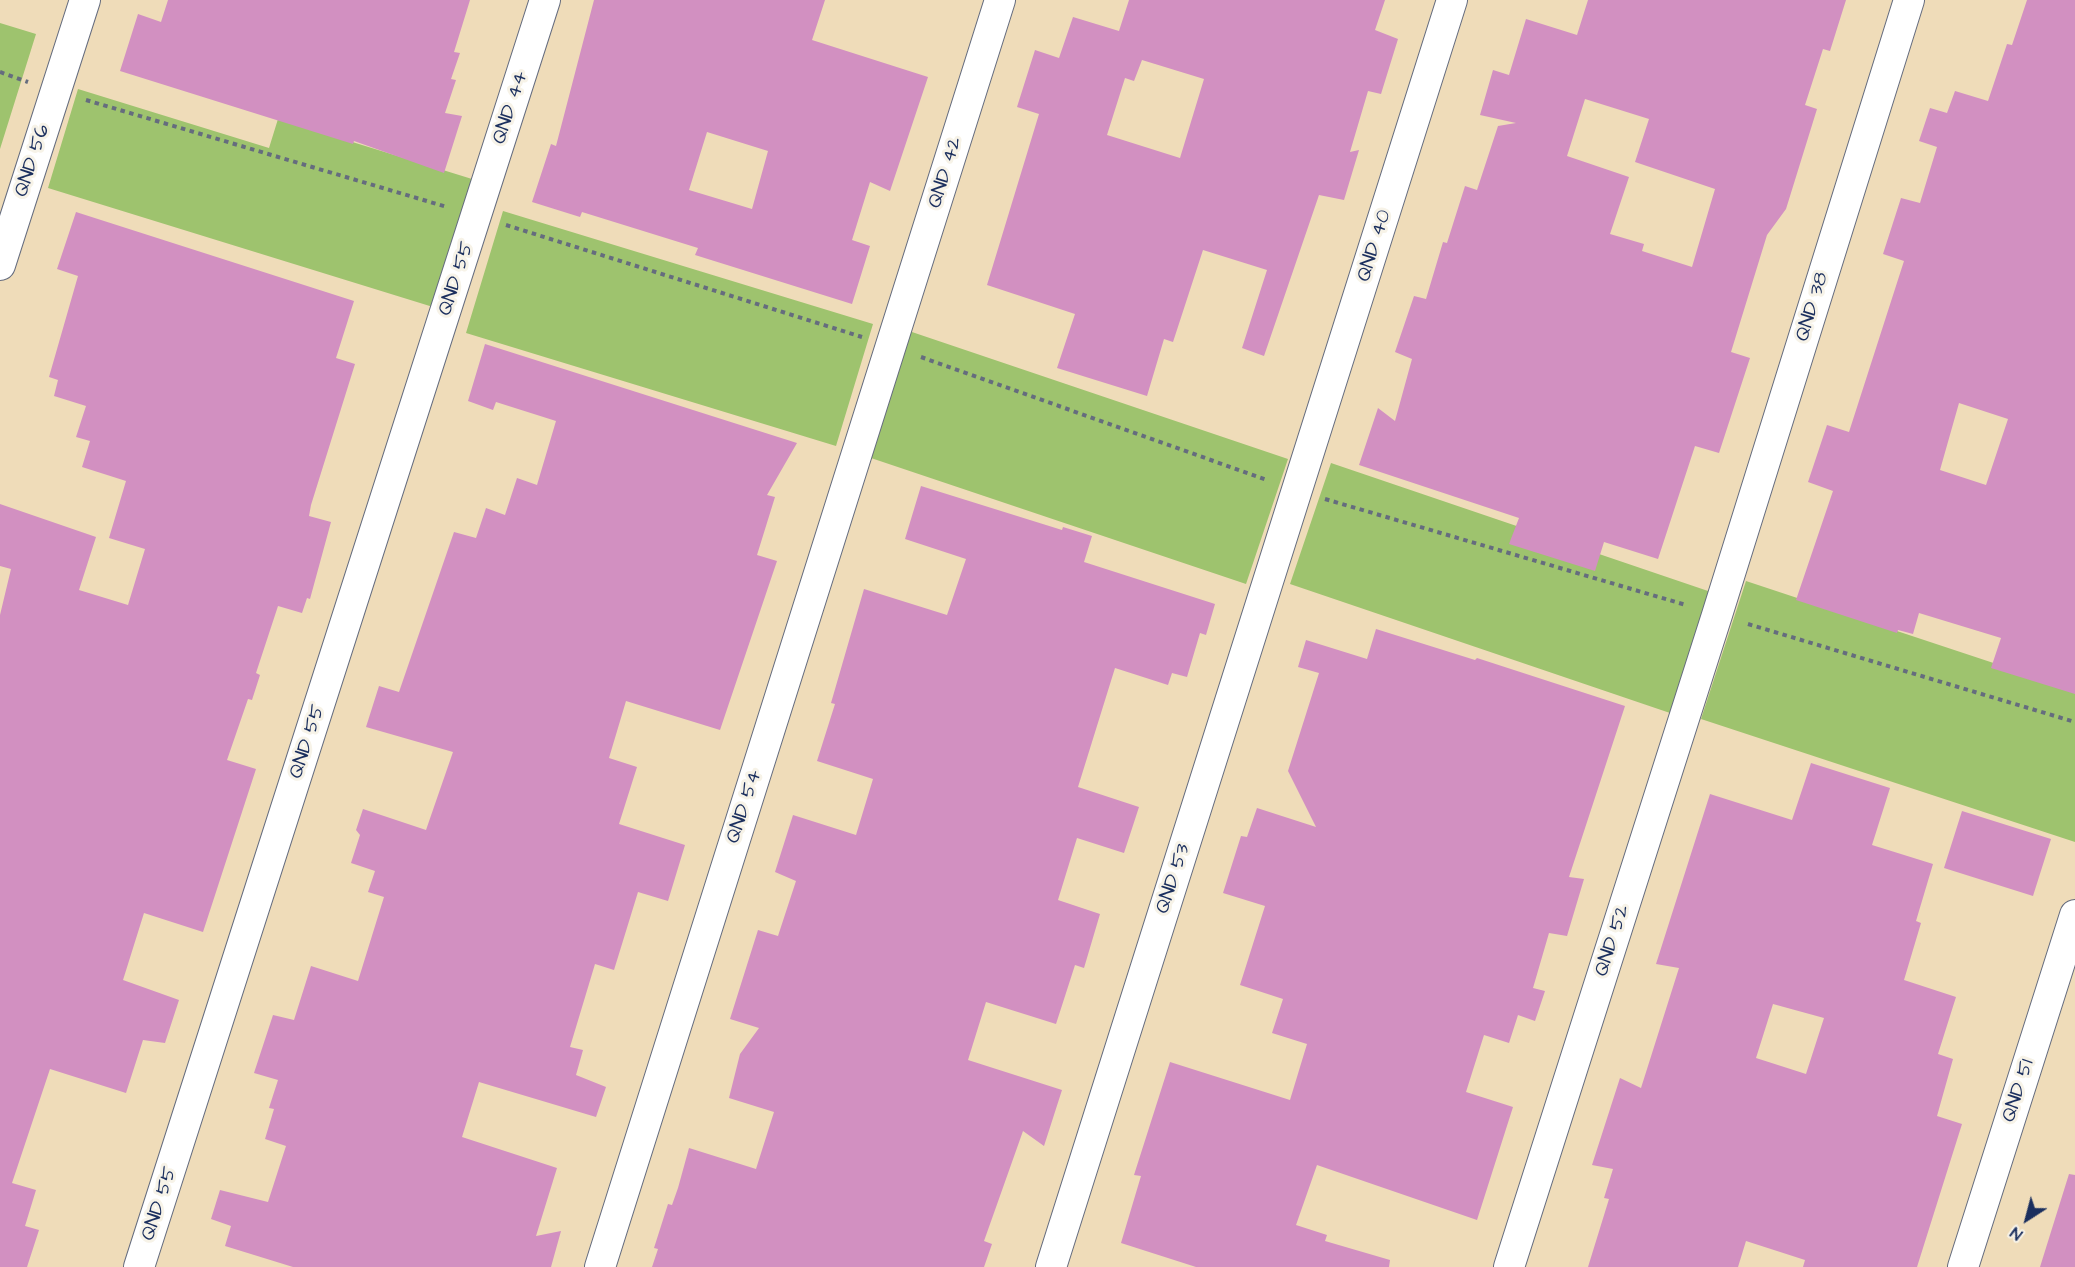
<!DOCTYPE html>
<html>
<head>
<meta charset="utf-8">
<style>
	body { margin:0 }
	#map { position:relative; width:2075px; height:1267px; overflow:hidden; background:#efdcb9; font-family:"Architects Daughter",sans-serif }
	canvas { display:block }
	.north { position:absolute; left:1997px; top:1189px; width:60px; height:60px; -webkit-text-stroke:4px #f7f3e8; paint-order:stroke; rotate:216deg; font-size:16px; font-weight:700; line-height:24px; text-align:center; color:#1b2f5e }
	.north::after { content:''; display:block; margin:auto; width:21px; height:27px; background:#1b2f5e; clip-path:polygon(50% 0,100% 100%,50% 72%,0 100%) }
</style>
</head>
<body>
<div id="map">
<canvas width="2075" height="1267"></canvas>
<div class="north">N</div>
</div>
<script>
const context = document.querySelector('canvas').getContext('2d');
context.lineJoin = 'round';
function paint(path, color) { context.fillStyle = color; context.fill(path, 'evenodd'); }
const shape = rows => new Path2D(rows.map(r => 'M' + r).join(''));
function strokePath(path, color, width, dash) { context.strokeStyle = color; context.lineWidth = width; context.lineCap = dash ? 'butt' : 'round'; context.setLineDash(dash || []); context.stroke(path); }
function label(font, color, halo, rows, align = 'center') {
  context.font = font + ' "Architects Daughter",sans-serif'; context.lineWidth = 6; context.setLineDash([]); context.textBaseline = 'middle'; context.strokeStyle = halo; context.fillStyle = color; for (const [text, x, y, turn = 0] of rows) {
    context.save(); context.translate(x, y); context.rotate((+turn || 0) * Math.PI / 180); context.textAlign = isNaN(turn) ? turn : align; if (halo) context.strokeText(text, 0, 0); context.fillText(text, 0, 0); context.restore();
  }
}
paint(shape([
	[0,23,36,34,0,149],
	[78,89,269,148,278,119,472,179,433,307,48,188],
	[503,211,873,324,836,446,466,333],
	[909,331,1288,459,1246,584,868,457],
	[1331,463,1711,592,1670,713,1290,584],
	[1746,581,2075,690,2075,842,1701,719]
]), '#9ec36e');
paint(shape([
	[168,0,470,0,454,52,460,53,451,79,456,80,445,113,462,116,444,173,354,141,353,144,120,71,138,14,161,22],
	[594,0,825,0,812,40,928,77,890,191,870,182,852,240,870,246,852,304,695,255,698,248,582,212,580,217,532,202,551,144,556,146],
	[707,132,768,151,752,209,689,190],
	[1129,0,1385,0,1375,30,1398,39,1381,94,1368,91,1350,152,1359,150,1344,200,1319,195,1264,356,1242,348,1267,270,1203,250,1173,342,1164,339,1147,396,1057,368,1075,314,987,285,1039,114,1017,107,1035,50,1059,58,1073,17,1119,31],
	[1142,60,1204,79,1180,158,1107,135,1125,78,1134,81],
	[1588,0,1846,0,1830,51,1823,49,1805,105,1817,109,1786,209,1767,235,1731,352,1750,358,1719,453,1695,446,1658,559,1604,542,1595,571,1509,544,1519,518,1359,465,1378,408,1395,421,1412,359,1395,352,1414,296,1426,299,1443,242,1447,243,1465,186,1477,190,1498,126,1516,123,1480,115,1493,70,1509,75,1526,19,1577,35],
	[1585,99,1649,119,1635,162,1715,189,1692,267,1642,251,1644,244,1610,234,1629,177,1567,156],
	[2027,0,2075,0,2075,694,1991,668,2001,638,1919,613,1913,634,1898,630,1897,633,1796,600,1833,491,1808,482,1827,425,1849,432,1904,261,1883,254,1901,198,1920,203,1937,147,1919,141,1930,108,1947,113,1955,91,1988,101,2007,44,2012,45],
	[1959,403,2008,419,1986,485,1940,470],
	[76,212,354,301,336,358,355,364,311,505,309,516,331,522,310,599,307,598,302,613,278,606,256,673,260,675,252,700,248,699,227,760,256,769,203,932,144,913,123,980,179,1000,165,1043,143,1040,126,1093,50,1069,12,1183,36,1190,25,1226,39,1230,27,1267,0,1267,0,615,11,569,0,566,0,504,96,537,79,590,128,605,145,549,109,538,126,481,82,467,90,441,76,437,86,406,54,396,58,380,49,377,78,276,57,269],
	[485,344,797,443,767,495,775,497,757,555,777,561,720,730,626,701,609,758,637,767,619,824,685,845,668,901,638,892,614,970,595,964,570,1047,583,1050,576,1075,606,1087,596,1117,479,1082,462,1137,557,1168,536,1236,561,1231,551,1267,293,1267,225,1246,231,1226,211,1219,220,1190,268,1202,286,1146,265,1139,274,1109,269,1108,278,1080,254,1073,273,1015,294,1020,311,966,358,981,384,897,368,892,375,871,351,863,360,835,356,830,363,809,426,830,453,752,366,727,379,686,399,692,454,532,476,538,486,508,505,515,517,478,537,485,556,421,496,402,493,410,468,401],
	[921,486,1062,530,1063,527,1092,536,1084,562,1215,604,1206,635,1200,633,1187,677,1172,673,1168,685,1115,668,1078,787,1139,807,1124,853,1077,838,1058,900,1100,914,1084,968,1075,965,1056,1024,986,1002,968,1060,1062,1090,1044,1146,1023,1131,984,1241,992,1244,984,1267,652,1267,658,1249,654,1248,668,1204,672,1205,678,1188,689,1148,756,1169,774,1112,729,1098,740,1054,759,1028,730,1019,758,930,778,936,796,881,775,872,793,815,856,835,873,779,817,761,835,704,831,703,864,589,947,615,966,559,905,539],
	[1376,629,1475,660,1477,658,1625,706,1569,877,1584,879,1567,936,1549,933,1533,988,1545,991,1535,1021,1518,1015,1509,1043,1484,1035,1466,1092,1513,1107,1477,1220,1317,1165,1296,1225,1327,1235,1325,1241,1390,1260,1389,1267,1196,1267,1121,1243,1141,1176,1134,1175,1170,1062,1290,1100,1307,1044,1272,1033,1283,999,1240,985,1265,906,1223,893,1241,836,1247,837,1257,808,1316,827,1288,771,1319,673,1298,667,1306,640,1367,659],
	[1811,763,1890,788,1872,845,1933,864,1916,921,1921,923,1904,980,1956,997,1938,1054,1953,1059,1937,1116,1962,1124,1917,1267,1803,1267,1805,1260,1746,1241,1738,1267,1588,1267,1609,1199,1604,1198,1613,1169,1592,1165,1620,1078,1641,1088,1679,968,1656,964,1710,794,1792,820],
	[1773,1004,1824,1018,1806,1074,1756,1058],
	[1962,811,2051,839,2033,896,1944,868],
	[2069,1174,2075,1175,2075,1267,2040,1267]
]), '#d290c1');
const minor = shape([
	[0,265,85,0],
	[139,1267,545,0],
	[600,1267,1000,0],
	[1051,1267,1452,0],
	[1509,1267,1717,615,1909,0],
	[1963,1267,2075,915]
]);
strokePath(minor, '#656c7e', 32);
strokePath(shape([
	[0,72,28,82],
	[86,100,447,207],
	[506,225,862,337],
	[921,357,1267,480],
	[1325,499,1686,605],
	[1748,624,2075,722]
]), '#656c7e', 4, [4.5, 4.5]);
strokePath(minor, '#fff', 30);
label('20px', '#1b2f5e', '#f7f3e8', [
	["QND 44",511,108,-72],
	["QND 56",33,161,-72],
	["QND 42",946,173,-73],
	["QND 40",1375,246,-73],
	["QND 55",457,279,-72],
	["QND 38",1813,307,-73],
	["QND 55",308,742,-72],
	["QND 54",745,807,-72],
	["QND 53",1174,879,-72],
	["QND 52",1613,941,-72],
	["QND 51",2019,1091,-72],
	["QND 55",160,1204,-72]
]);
</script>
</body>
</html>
